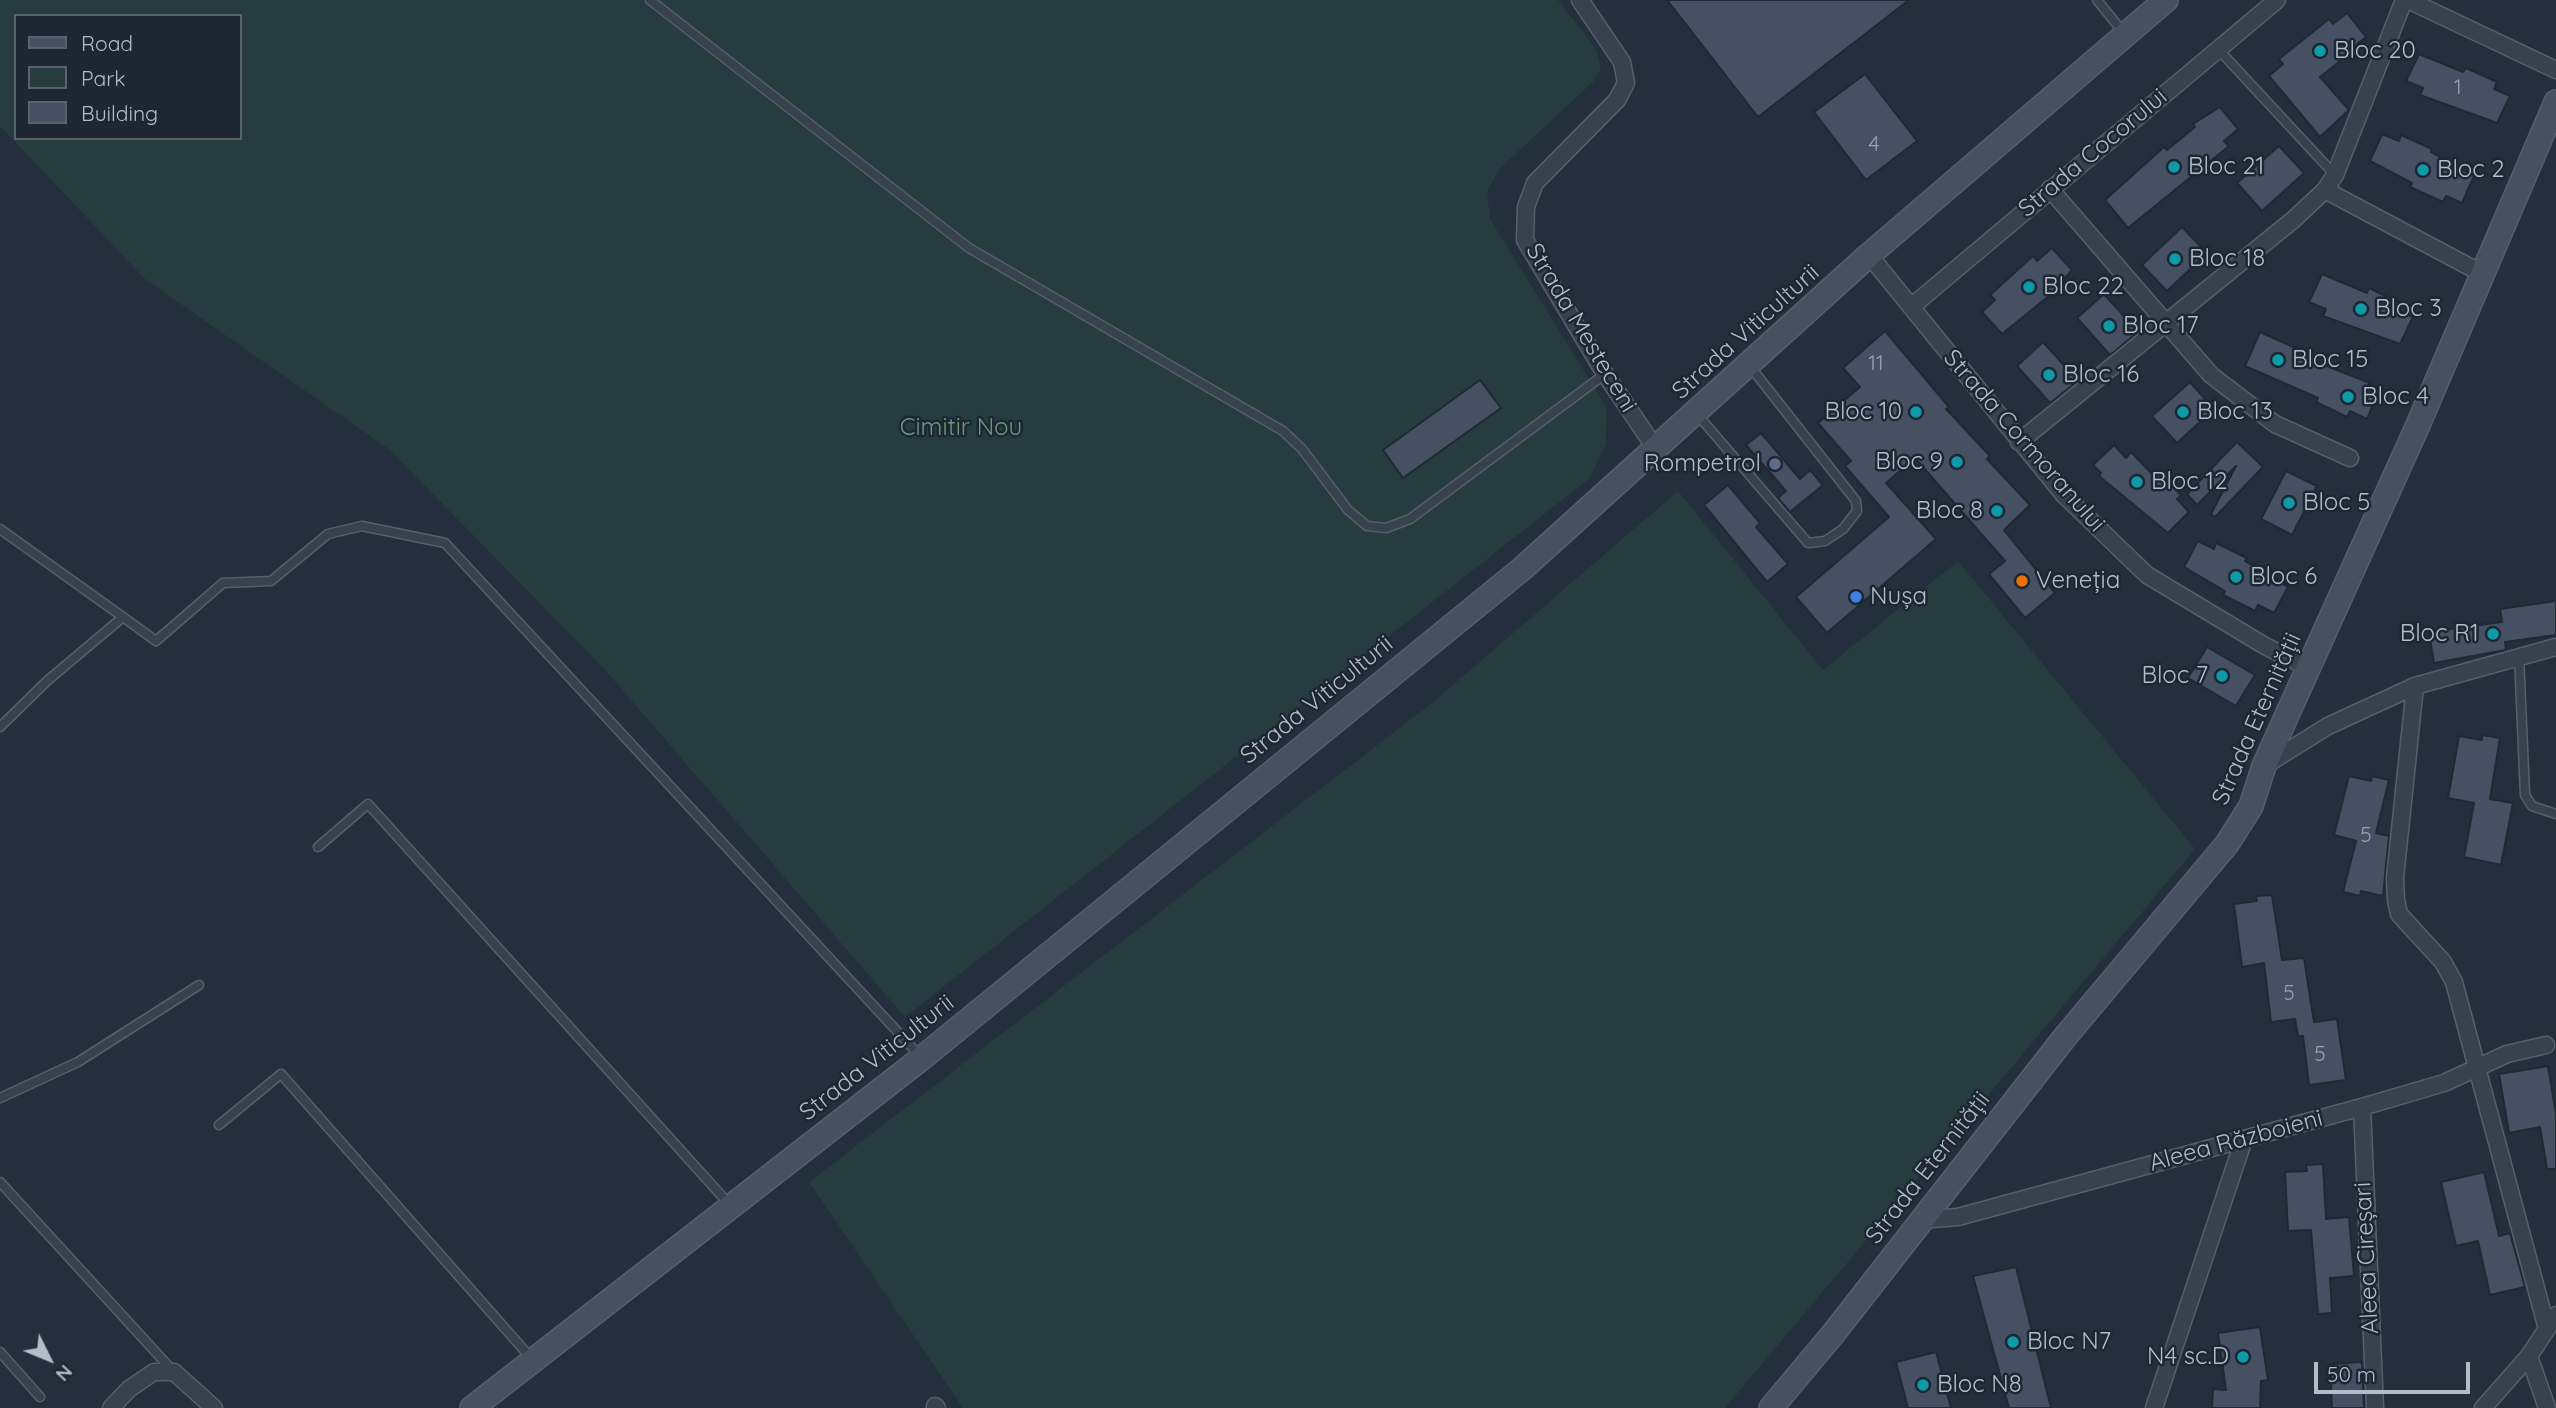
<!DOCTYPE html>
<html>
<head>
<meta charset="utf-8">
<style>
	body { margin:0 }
	#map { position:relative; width:2556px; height:1408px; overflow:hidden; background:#242f3e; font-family:Quicksand,sans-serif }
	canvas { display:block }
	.legend { position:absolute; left:14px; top:14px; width:228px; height:126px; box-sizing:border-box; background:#1d2633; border:2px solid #59626f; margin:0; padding:9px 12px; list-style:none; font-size:21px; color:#b4bcc9 }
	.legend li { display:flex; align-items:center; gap:14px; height:35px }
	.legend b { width:35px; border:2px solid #59626f }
	.north { position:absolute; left:14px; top:1324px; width:70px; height:70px; -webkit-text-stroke:5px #1d2633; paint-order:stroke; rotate:133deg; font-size:19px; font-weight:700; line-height:28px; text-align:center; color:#b4bcc9 }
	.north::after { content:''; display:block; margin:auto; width:24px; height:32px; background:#b4bcc9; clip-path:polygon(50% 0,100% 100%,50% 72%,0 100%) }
	.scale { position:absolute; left:2314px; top:1362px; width:156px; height:32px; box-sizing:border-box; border:4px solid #b4bcc9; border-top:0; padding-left:9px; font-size:21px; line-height:24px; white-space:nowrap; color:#b4bcc9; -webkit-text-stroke:5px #1d2633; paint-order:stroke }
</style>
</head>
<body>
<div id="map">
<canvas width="2556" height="1408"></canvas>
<ul class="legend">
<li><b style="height:9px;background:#465061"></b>Road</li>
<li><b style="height:19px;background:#263c3f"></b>Park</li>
<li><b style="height:19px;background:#455162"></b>Building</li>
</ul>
<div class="north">N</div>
<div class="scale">50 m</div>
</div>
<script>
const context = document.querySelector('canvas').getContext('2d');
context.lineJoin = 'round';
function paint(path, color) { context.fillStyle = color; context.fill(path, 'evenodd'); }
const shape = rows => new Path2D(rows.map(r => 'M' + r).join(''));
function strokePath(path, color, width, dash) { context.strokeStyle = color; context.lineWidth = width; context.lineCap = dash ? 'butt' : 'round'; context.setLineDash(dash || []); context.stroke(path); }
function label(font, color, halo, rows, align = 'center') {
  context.font = font + ' Quicksand,sans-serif'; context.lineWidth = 5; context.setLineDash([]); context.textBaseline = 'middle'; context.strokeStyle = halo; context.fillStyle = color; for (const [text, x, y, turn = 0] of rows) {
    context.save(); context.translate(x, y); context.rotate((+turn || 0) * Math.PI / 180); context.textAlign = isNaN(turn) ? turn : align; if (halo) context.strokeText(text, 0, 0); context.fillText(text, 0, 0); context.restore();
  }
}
paint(shape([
	[0,0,1558,0,1596,49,1601,68,1593,82,1500,168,1487,191,1490,219,1607,408,1606,444,1590,478,905,1017,606,671,390,450,145,279,0,126],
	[16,16,240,16,240,138,16,138],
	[1678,491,1823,670,1958,561,2195,849,1725,1408,963,1408,809,1182,1432,703]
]), '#263c3f');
const building = shape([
	[1667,0,1909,0,1758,117,1667,0],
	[2347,13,2366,37,2357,44,2359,46,2320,77,2349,110,2320,137,2269,76,2283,64,2279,59,2329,19,2333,24,2347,13],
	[2419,54,2463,72,2466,68,2497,82,2494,89,2510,96,2497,123,2420,95,2423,88,2406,81,2419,54],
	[1865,74,1917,141,1866,180,1814,112,1865,74],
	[2220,107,2238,129,2224,141,2229,146,2128,228,2105,200,2164,147,2167,150,2195,127,2193,124,2220,107],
	[2382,134,2399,141,2401,135,2432,149,2431,152,2474,176,2462,203,2446,196,2443,202,2410,187,2412,183,2370,161,2382,134],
	[2279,146,2304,173,2262,211,2237,183,2279,146],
	[2182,227,2207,253,2167,291,2142,265,2182,227],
	[2052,248,2072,270,2050,295,2002,334,1982,312,1995,300,1990,295,2033,256,2037,261,2052,248],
	[2322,274,2367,293,2369,288,2400,303,2397,310,2413,317,2400,344,2323,316,2326,309,2309,302,2322,274],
	[2104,294,2138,332,2110,355,2077,318,2104,294],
	[1885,331,1949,407,1946,409,1990,456,1987,459,2030,505,2004,530,2055,593,2025,618,1989,574,2005,561,1915,458,1886,483,1936,539,1827,633,1796,597,1889,517,1845,466,1851,461,1818,423,1860,387,1843,368,1885,331],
	[2260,332,2311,355,2309,359,2370,383,2368,386,2379,391,2367,419,2350,411,2347,417,2316,402,2318,398,2245,366,2260,332],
	[2043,342,2078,381,2050,403,2017,366,2043,342],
	[1480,380,1501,408,1403,478,1383,450,1480,380],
	[2190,382,2214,409,2177,443,2152,416,2190,382],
	[1761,433,1800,479,1810,470,1823,485,1790,512,1778,498,1786,491,1746,445,1761,433],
	[2237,442,2263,467,2215,517,2211,514,2236,466,2197,505,2187,494,2237,442],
	[2114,445,2126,458,2131,452,2153,475,2157,470,2181,495,2177,499,2189,512,2168,533,2099,476,2101,473,2093,465,2114,445],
	[2286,471,2317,486,2292,535,2261,519,2286,471],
	[1728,485,1760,523,1756,527,1788,564,1767,582,1704,505,1728,485],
	[2198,541,2214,549,2216,543,2247,558,2245,561,2288,587,2274,613,2258,605,2255,611,2223,595,2225,591,2184,567,2198,541],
	[2556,601,2556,635,2505,642,2506,650,2434,663,2429,632,2502,622,2500,609,2556,601],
	[2207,647,2255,675,2236,706,2188,678,2207,647],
	[2482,735,2500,738,2490,799,2513,803,2501,865,2464,857,2474,803,2448,798,2459,736,2482,740,2482,735],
	[2349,776,2371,781,2372,776,2389,780,2376,833,2389,836,2383,896,2361,891,2360,896,2343,892,2356,841,2334,835,2349,776],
	[2272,895,2282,960,2304,958,2314,1022,2337,1019,2346,1080,2309,1085,2303,1036,2298,1036,2295,1019,2271,1022,2264,963,2242,967,2234,904,2257,901,2256,896,2272,895],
	[2548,1066,2556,1114,2556,1169,2547,1169,2540,1127,2509,1133,2499,1074,2548,1066],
	[2323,1164,2326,1219,2349,1217,2354,1276,2330,1278,2332,1313,2318,1314,2311,1230,2288,1231,2285,1172,2307,1171,2306,1165,2323,1164],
	[2484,1172,2499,1236,2510,1233,2525,1287,2490,1295,2478,1241,2456,1246,2441,1182,2484,1172],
	[2016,1267,2051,1408,2009,1408,1973,1276,2016,1267],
	[2260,1327,2268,1380,2261,1381,2260,1408,2212,1408,2213,1389,2226,1390,2218,1333,2260,1327],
	[1936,1352,1951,1408,1908,1408,1896,1362,1936,1352],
	[2362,1362,2364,1408,2332,1408,2330,1364,2362,1362]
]);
paint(building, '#455162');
strokePath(building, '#1f2835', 2);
const lane = shape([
	[650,0,969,248,1283,431,1302,449,1348,510,1367,526,1386,528,1410,519,1605,374],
	[2097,0,2123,32],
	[2218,49,2335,175],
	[1696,413,1808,543,1825,541,1843,529,1857,511,1856,501,1749,365],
	[0,529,123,617,47,681,0,727],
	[123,617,156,641,223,583,271,581,328,534,362,526,445,543,920,1056],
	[2519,656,2525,795,2532,806,2556,814],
	[318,847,368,804,730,1205],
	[0,1098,78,1062,199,985],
	[219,1125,281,1074,531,1358],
	[0,1182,173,1371],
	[0,1352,40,1397]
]);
const street = shape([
	[1580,0,1622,62,1626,83,1617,100,1535,183,1526,207,1525,240,1605,374,1656,449],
	[2408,0,2556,70],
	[2050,189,2211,375,2275,424,2350,458],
	[2325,190,2483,274],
	[1869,255,2064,495,2147,575,2265,646,2307,667],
	[1911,307,2277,0],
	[2019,442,2293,220,2325,190,2335,175,2404,0],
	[2415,686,2395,878,2396,900,2399,914,2443,962,2454,982,2547,1329],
	[2264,766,2328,726,2415,686,2556,647],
	[2362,1107,2375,1408],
	[1920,1220,1958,1217,2362,1107,2444,1083,2507,1054,2546,1045],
	[2529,1356,2547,1408],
	[935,1406,937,1408],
	[111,1408,129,1389,154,1372,174,1372,214,1408],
	[2154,1408,2244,1139],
	[2483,1408,2529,1356,2556,1315]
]);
const secondary = shape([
	[472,1408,922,1058,1523,568,1869,255,2166,0],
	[1771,1408,1833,1334,2065,1037,2227,844,2251,806,2264,766,2418,425,2556,102]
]);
strokePath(lane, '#565f6c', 11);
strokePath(street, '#565f6c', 19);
strokePath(secondary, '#565f6c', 26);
strokePath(lane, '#38414e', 8);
strokePath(street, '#38414e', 16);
strokePath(secondary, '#465061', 23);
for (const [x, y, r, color] of [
	[2320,51,7,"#0f9aa8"],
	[2174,167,7,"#0f9aa8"],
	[2423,170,7,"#0f9aa8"],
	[2175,259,7,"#0f9aa8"],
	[2029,287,7,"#0f9aa8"],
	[2361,309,7,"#0f9aa8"],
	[2109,326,7,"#0f9aa8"],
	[2278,360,7,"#0f9aa8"],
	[2049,375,7,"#0f9aa8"],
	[2348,397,7,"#0f9aa8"],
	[1916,412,7,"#0f9aa8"],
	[2183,412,7,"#0f9aa8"],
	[1957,462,7,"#0f9aa8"],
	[1775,464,7,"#5c6f8a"],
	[2137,482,7,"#0f9aa8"],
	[2289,503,7,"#0f9aa8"],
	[1997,511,7,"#0f9aa8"],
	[2236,577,7,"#0f9aa8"],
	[2022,581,7,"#e8710a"],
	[1856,597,7,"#3f7fe0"],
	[2493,634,7,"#0f9aa8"],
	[2222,676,7,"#0f9aa8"],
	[2013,1342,7,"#0f9aa8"],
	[2243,1357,7,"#0f9aa8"],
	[1923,1385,7,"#0f9aa8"]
]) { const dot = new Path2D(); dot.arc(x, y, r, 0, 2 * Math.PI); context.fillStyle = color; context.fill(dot); strokePath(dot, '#1d2633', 2.5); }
label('21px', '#98a1af', null, [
	["1",2458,88],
	["4",1874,145],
	["11",1876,364],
	["5",2366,836],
	["5",2289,994],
	["5",2320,1055]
]);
label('24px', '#b4bcc9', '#1d2633', [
	["Bloc 20",2334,51],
	["Bloc 21",2188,167],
	["Bloc 2",2437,170],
	["Bloc 18",2189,259],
	["Bloc 22",2043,287],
	["Bloc 3",2375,309],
	["Bloc 17",2123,326],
	["Bloc 15",2292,360],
	["Bloc 16",2063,375],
	["Bloc 4",2362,397],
	["Bloc 10",1902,412,"right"],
	["Bloc 13",2197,412],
	["Bloc 9",1943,462,"right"],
	["Rompetrol",1761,464,"right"],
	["Bloc 12",2151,482],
	["Bloc 5",2303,503],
	["Bloc 8",1983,511,"right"],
	["Bloc 6",2250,577],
	["Veneția",2036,581],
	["Nușa",1870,597],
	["Bloc R1",2479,634,"right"],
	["Bloc 7",2208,676,"right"],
	["Bloc N7",2027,1342],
	["N4 sc.D",2229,1357,"right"],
	["Bloc N8",1937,1385]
], 'left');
label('24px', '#b4bcc9', '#1d2633', [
	["Strada Cocorului",2093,153,-40],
	["Strada Mesteceni",1581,328,59],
	["Strada Viticulturii",1746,332,-42],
	["Strada Cormoranului",2024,441,49],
	["Strada Viticulturii",1317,700,-39],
	["Strada Eternității",2257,719,-66],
	["Strada Viticulturii",877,1058,-38],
	["Aleea Războieni",2236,1141,-15],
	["Strada Eternității",1928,1168,-52],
	["Aleea Cireșari",2367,1258,-93]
]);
label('24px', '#6b9a76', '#1d2633', [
	["Cimitir Nou",961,428]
]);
</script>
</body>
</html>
